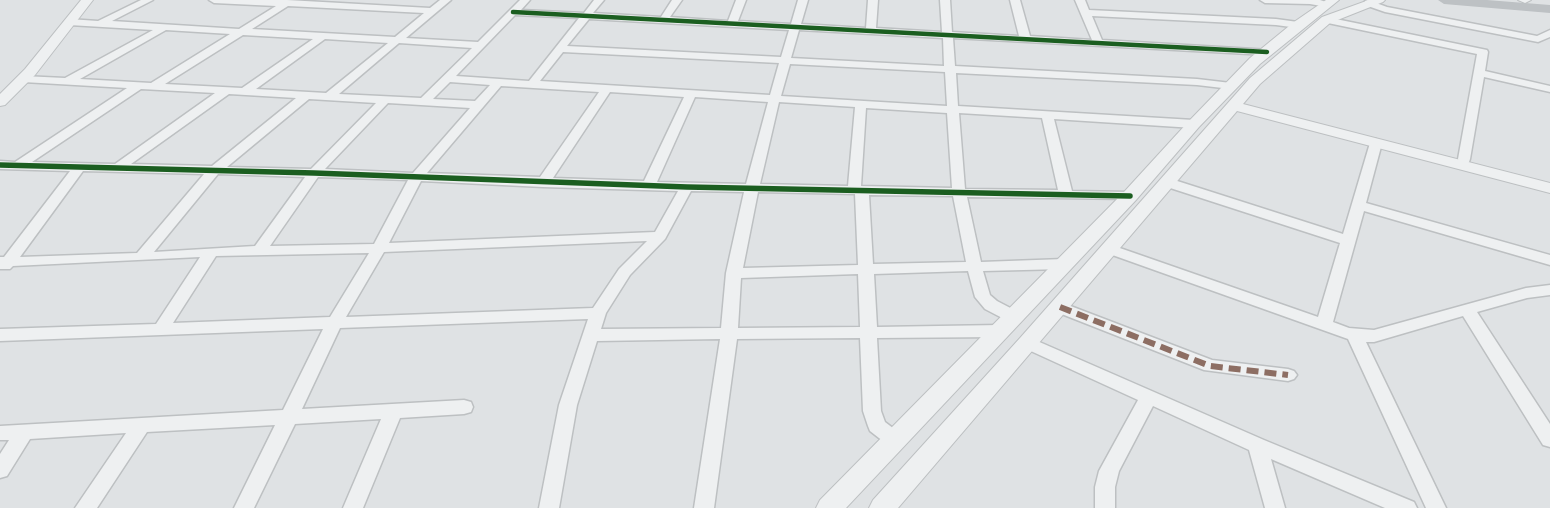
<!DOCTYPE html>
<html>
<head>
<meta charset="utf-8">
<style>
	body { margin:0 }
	canvas { display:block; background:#dfe2e4 }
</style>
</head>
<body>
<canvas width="1550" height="508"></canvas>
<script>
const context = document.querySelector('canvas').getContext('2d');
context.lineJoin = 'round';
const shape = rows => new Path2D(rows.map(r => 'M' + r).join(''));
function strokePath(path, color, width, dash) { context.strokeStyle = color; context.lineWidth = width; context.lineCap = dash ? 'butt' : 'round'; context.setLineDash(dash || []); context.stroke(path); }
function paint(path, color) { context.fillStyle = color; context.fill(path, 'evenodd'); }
const minor = shape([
	[141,0,153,0,112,21,239,29,276,6,214,3,209,0,287,0,430,8,440,0,451,0,406,38,478,42,520,0,530,0,521,10,584,13,594,0,604,0,593,13,661,17,672,0,682,0,670,17,728,21,736,0,746,0,738,21,791,24,798,0,808,0,801,24,866,28,868,0,878,0,876,28,942,32,940,0,950,0,952,32,1019,36,1010,0,1020,0,1030,36,1092,40,1075,0,1085,0,1089,10,1276,19,1298,22,1303,25,1298,28,1276,25,1092,16,1102,40,1271,50,1272,52,1271,54,1267,55,953,38,955,66,1197,79,1231,83,1237,86,1231,89,1197,85,956,73,958,106,1194,120,1200,124,1194,128,1054,119,1072,191,1130,192,1137,196,1135,199,967,197,981,262,1064,259,1069,261,1072,264,1069,267,1064,269,983,271,990,295,997,301,1020,313,1022,317,1020,321,1014,322,1008,321,985,309,975,297,968,271,874,274,877,327,1000,325,1006,327,1008,331,1006,335,1000,337,877,338,881,411,885,422,902,435,905,440,902,445,895,447,888,445,870,431,868,426,863,411,860,338,737,339,714,508,694,508,720,339,597,341,577,405,559,508,539,508,559,405,588,319,340,328,302,409,464,400,471,402,473,407,471,412,464,414,400,418,363,508,343,508,381,419,295,424,254,508,234,508,275,425,147,432,97,508,75,508,126,433,30,439,7,476,0,478,0,454,9,440,0,440,0,426,283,410,323,329,0,341,0,329,156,324,200,257,13,266,10,269,0,269,0,257,4,257,70,171,0,169,0,161,15,162,127,88,23,82,18,79,23,76,65,78,153,30,69,25,64,22,69,19,98,21,141,0],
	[288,6,424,13,395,37,252,29,288,6],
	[515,15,579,18,529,81,456,76,515,15],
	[589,19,789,30,781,57,567,46,589,19],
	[166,30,230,34,151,83,80,79,166,30],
	[799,30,943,38,944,66,791,58,799,30],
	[243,35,313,39,242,88,165,84,243,35],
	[325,39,388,43,326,93,256,89,325,39],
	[399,43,472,48,421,98,339,94,399,43],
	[563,52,779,63,770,95,540,81,563,52],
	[790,64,945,72,947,106,781,96,790,64],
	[450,82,490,85,475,101,433,99,450,82],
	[501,86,599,92,540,177,427,173,501,86],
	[141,89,215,93,115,164,32,162,141,89],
	[610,92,684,97,644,181,553,178,610,92],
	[229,94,296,98,212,166,131,164,229,94],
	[695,97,768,102,746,184,657,182,695,97],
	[309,99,376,103,311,169,227,167,309,99],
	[779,102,855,107,848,186,760,184,779,102],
	[388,103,470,108,413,173,325,169,388,103],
	[866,108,947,113,952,188,861,186,866,108],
	[959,113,1042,118,1058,190,965,189,959,113],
	[83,171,204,174,137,253,20,257,83,171],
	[218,174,305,177,255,246,154,252,218,174],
	[318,177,408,180,374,244,270,246,318,177],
	[421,181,543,187,678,191,655,232,389,243,421,181],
	[691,191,744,192,726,273,721,328,601,329,606,313,630,275,665,239,691,191],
	[758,192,855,194,858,265,743,268,758,192],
	[869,195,953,196,966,262,873,264,869,195],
	[647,241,619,269,593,308,346,317,384,252,647,241],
	[369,253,330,317,173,323,216,256,369,253],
	[858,274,860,327,738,328,741,278,858,274],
	[1260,0,1320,0,1332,4,1327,7,1310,4,1265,3,1260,0],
	[1368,0,1387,7,1537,36,1550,30,1550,37,1538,42,1385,12,1365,5,1365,1,1368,0],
	[1326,17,1487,50,1488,52,1485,71,1550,86,1550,92,1484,77,1470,159,1469,162,1459,162,1458,159,1477,54,1323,22,1321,20,1326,17],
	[1376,139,1382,143,1366,203,1550,255,1550,265,1364,211,1333,322,1349,328,1374,330,1526,288,1550,285,1550,295,1527,298,1477,312,1550,424,1550,447,1543,445,1463,316,1374,342,1366,342,1446,508,1426,508,1348,339,1104,252,1102,249,1104,246,1109,245,1114,246,1318,317,1340,243,1161,185,1159,182,1166,178,1171,179,1343,234,1370,143,1376,139],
	[1060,302,1212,360,1288,369,1294,371,1297,375,1294,379,1288,381,1204,370,1054,311,1052,307,1054,303,1060,302],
	[1028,337,1264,440,1414,502,1417,508,1385,508,1271,459,1285,508,1265,508,1249,450,1153,406,1119,471,1115,487,1115,508,1095,508,1095,487,1099,471,1138,400,1022,347,1019,343,1022,339,1028,337]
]);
const tertiary = shape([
	[81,0,93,0,35,75,5,105,0,106,0,94,25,69,81,0],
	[1326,0,1339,0,1260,64,1199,127,1136,200,846,508,816,508,820,500,1124,192,1189,121,1250,58,1294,22,1326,0],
	[1369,0,1385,0,1383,2,1330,23,1260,84,1243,104,1550,183,1550,193,1237,111,898,508,869,508,873,500,1020,338,1250,78,1322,17,1369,0],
	[1518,0,1531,0,1525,3,1518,0]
]);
strokePath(minor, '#bdc0c2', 3);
strokePath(tertiary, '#bdc0c2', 2);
paint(minor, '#eef0f1');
paint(tertiary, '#eef0f1');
paint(shape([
	[1438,0,1487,0,1550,5,1550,13,1444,4,1438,0]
]), '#bdc1c4');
strokePath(shape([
	[1060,307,1210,366,1288,375]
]), '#8d6e63', 6, [12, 6]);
strokePath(shape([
	[513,12,1267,52]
]), '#1b5e20', 4.5);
strokePath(shape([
	[0,165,314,173,687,187,1130,196]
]), '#1b5e20', 5.5);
</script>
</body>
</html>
